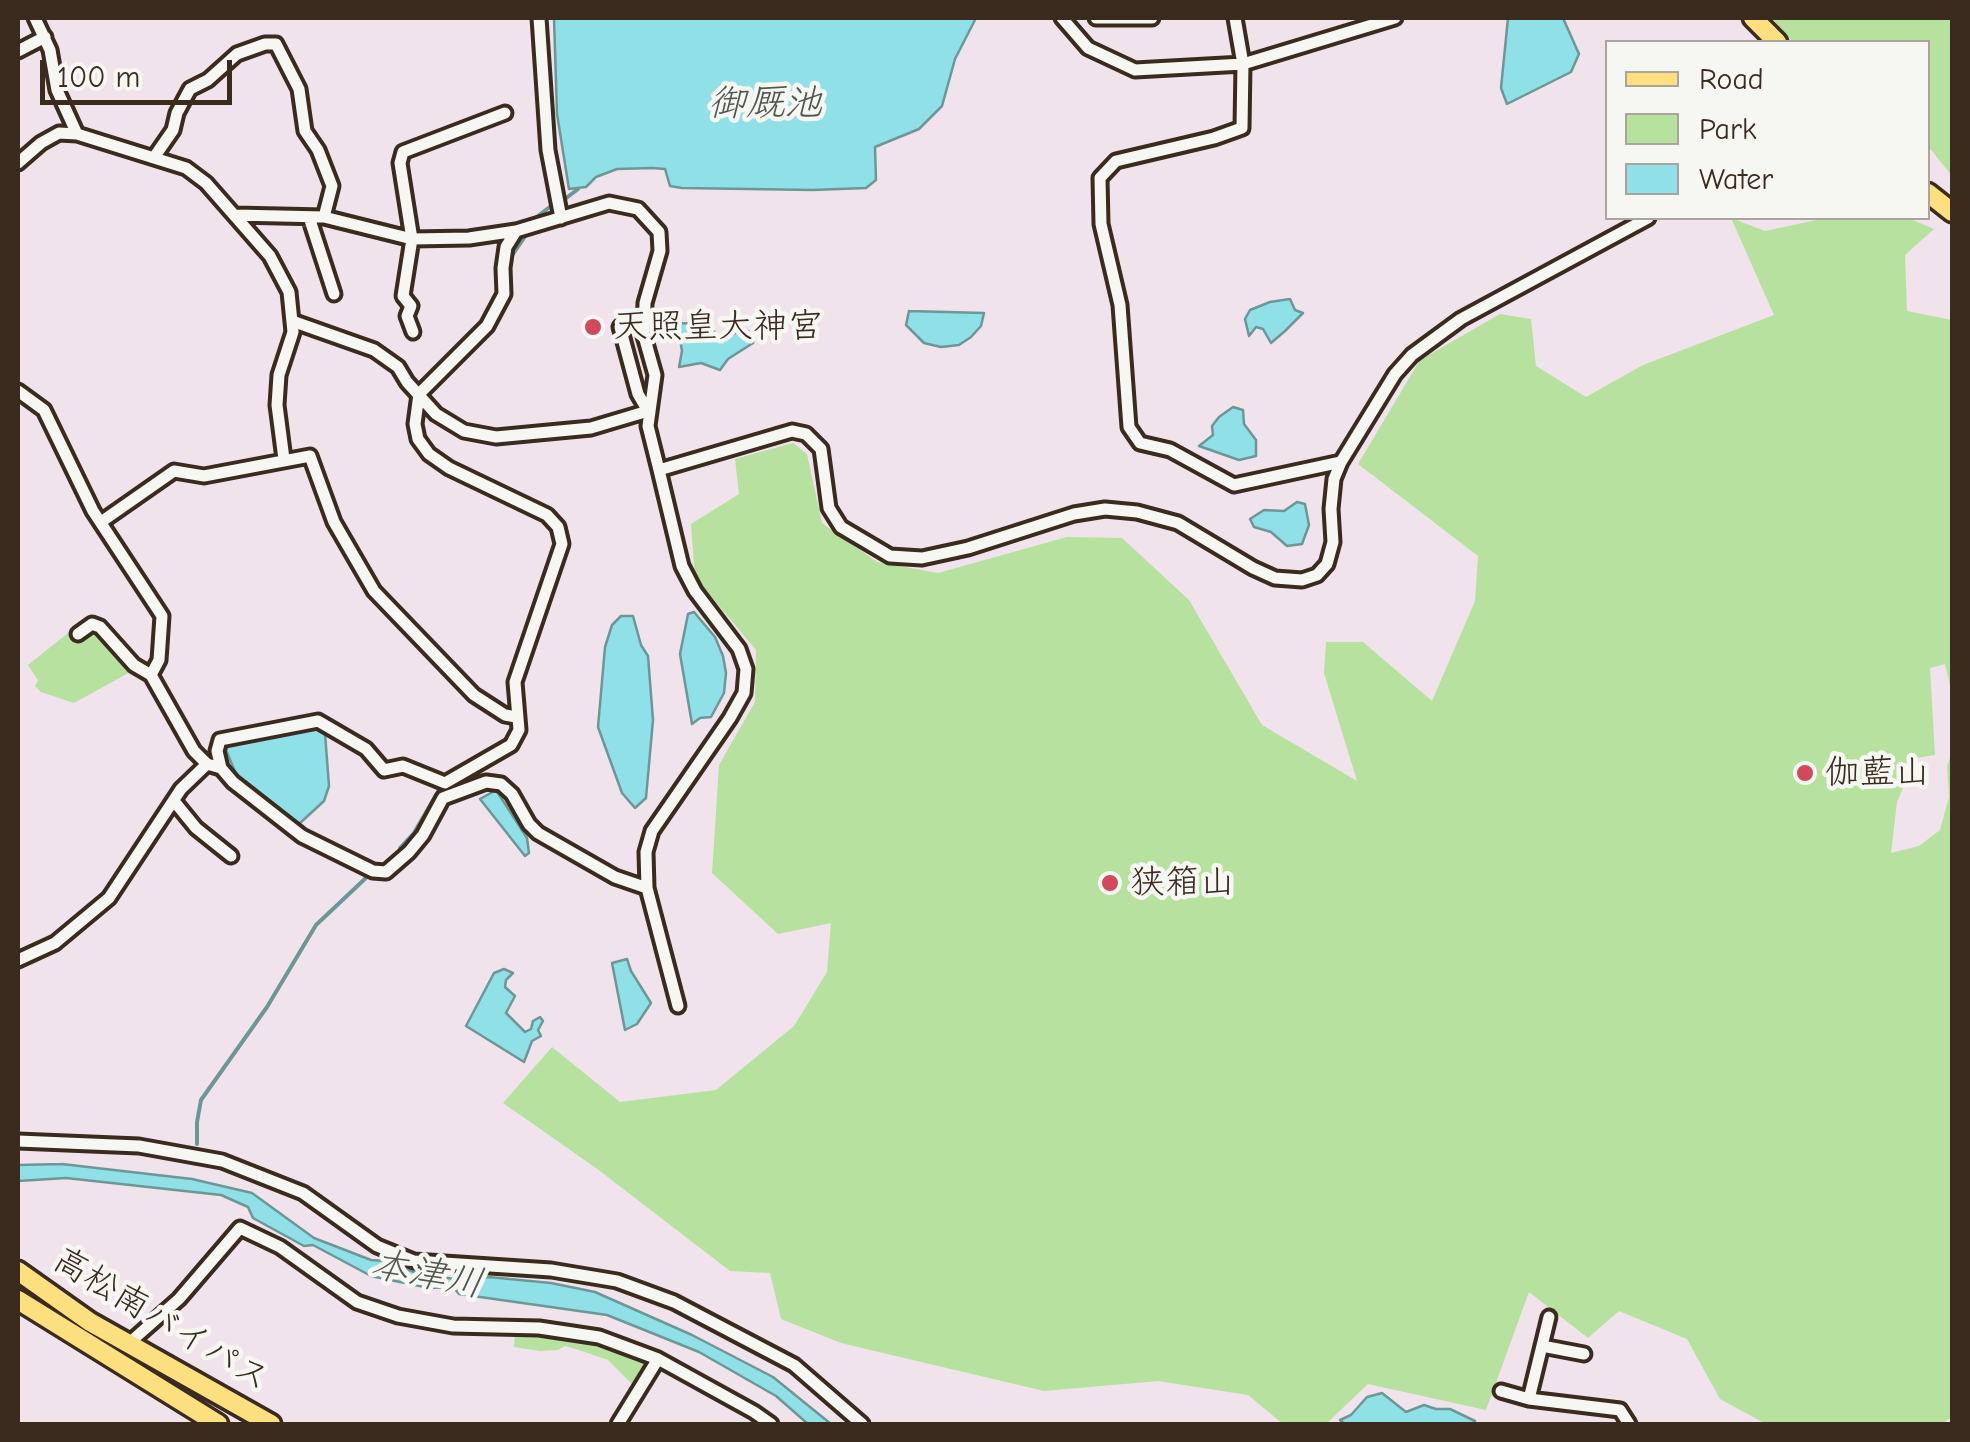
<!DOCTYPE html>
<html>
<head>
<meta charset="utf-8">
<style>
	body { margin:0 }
	#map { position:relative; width:1970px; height:1442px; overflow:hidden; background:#f1e3eb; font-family:"Comic Neue",sans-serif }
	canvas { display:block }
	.frame { position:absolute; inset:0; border:20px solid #3b2a1e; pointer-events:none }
	.legend { position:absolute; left:1605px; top:40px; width:325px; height:180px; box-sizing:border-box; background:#f6f6f2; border:2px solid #aba49d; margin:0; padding:12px 18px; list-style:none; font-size:30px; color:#3b2a1e }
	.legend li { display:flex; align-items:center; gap:20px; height:50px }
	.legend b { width:50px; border:2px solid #aba49d }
	.scale { position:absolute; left:40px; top:60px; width:192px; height:45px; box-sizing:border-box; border:5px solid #3b2a1e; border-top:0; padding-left:12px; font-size:30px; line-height:35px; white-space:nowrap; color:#3b2a1e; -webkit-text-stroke:8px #f6f6f2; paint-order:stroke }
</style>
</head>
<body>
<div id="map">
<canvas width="1970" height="1442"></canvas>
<div class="frame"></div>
<ul class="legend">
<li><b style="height:12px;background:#fce080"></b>Road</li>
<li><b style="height:28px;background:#b6e19e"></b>Park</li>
<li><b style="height:28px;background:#8fe0e7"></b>Water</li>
</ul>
<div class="scale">100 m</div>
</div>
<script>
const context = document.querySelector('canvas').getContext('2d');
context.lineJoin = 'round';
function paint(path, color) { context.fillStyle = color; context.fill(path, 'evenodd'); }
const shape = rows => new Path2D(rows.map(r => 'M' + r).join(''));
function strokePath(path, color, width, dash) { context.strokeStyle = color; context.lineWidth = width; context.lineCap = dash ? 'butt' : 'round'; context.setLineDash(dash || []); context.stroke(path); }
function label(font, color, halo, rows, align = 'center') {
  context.font = font + ' "Comic Neue","Klee One",sans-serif'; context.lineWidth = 9; context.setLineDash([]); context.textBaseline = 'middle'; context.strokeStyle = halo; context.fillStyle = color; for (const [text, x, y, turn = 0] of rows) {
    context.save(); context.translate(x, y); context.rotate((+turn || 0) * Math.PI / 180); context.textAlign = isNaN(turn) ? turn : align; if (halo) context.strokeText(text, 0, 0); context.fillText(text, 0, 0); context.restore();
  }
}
paint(shape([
	[1771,18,1952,18,1952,176,1928,146,1928,42,1793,42],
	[1731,218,1765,231,1826,218,1908,218,1934,229,1905,255,1907,311,1952,320,1952,694,1945,664,1930,668,1935,755,1916,758,1897,802,1891,853,1919,846,1940,830,1949,797,1947,766,1952,752,1952,1417,1942,1424,1766,1424,1720,1399,1687,1339,1619,1311,1588,1338,1529,1292,1486,1410,1368,1384,1326,1424,1283,1424,1248,1395,1158,1381,1044,1391,841,1343,781,1319,770,1273,730,1271,596,1168,503,1103,552,1047,620,1102,716,1090,794,1026,827,972,831,923,778,934,712,873,719,765,755,702,756,650,695,577,691,524,739,494,735,459,793,443,807,454,822,523,877,562,938,573,1067,537,1122,538,1189,600,1262,725,1357,781,1324,673,1326,642,1363,642,1432,701,1475,601,1478,556,1358,464,1420,360,1500,314,1531,319,1536,366,1586,397,1643,365,1774,315],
	[88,617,134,670,74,703,41,692,35,686,38,680,28,665],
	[515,1331,582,1336,653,1361,634,1386,608,1360,579,1350,565,1346,558,1350,540,1351,514,1347]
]), '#b6e19e');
const water = shape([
	[554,18,976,18,955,59,942,106,919,129,875,147,876,180,866,188,813,190,682,188,670,186,665,169,652,168,617,169,596,177,586,187,569,189,557,114,554,18],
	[1508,18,1563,18,1579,54,1571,72,1507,104,1501,88,1508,18],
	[1290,299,1295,310,1303,313,1285,331,1271,343,1263,329,1256,327,1249,336,1245,319,1250,310,1270,302,1290,299],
	[909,311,984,313,981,326,971,337,959,345,941,347,924,343,906,325,909,311],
	[677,323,706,324,722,339,744,329,754,334,753,343,728,359,720,370,701,363,679,367,682,351,677,323],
	[1233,407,1243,410,1244,424,1256,440,1256,456,1239,460,1199,446,1213,435,1212,426,1219,417,1233,407],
	[1297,502,1305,504,1309,525,1302,544,1287,546,1271,532,1254,527,1250,519,1264,510,1284,511,1297,502],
	[694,612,715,637,723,656,726,673,724,693,711,717,700,718,692,724,680,654,688,614,694,612],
	[621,616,633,616,641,645,648,656,653,720,646,798,635,808,622,793,598,727,605,647,612,625,621,616],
	[317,728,325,733,329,786,324,801,299,824,236,774,226,750,228,745,317,728],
	[496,790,527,838,529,853,525,856,480,799,496,790],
	[627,959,631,971,651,1003,637,1024,625,1030,612,963,627,959],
	[504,969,513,973,506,980,505,987,515,996,506,1013,525,1032,531,1029,533,1021,540,1017,543,1021,538,1030,541,1036,532,1041,524,1062,466,1026,494,973,504,969],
	[62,1164,192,1179,252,1193,314,1238,371,1260,385,1261,417,1273,466,1281,489,1277,551,1283,595,1292,692,1335,773,1377,831,1424,808,1424,776,1396,699,1352,607,1315,459,1294,453,1287,429,1288,371,1276,313,1245,304,1246,253,1218,248,1207,221,1195,66,1178,18,1181,18,1165,62,1164],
	[1382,1393,1406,1412,1424,1405,1436,1409,1450,1409,1475,1421,1474,1424,1345,1424,1340,1420,1351,1415,1367,1397,1382,1393]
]);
paint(water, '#8fe0e7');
strokePath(water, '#6d9797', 2.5);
strokePath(shape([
	[565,199,578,189],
	[534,219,555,203],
	[509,260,526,235],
	[430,391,483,337],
	[422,430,431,447,460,468],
	[473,474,548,508,566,530,569,543,565,557,540,625],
	[464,779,502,756],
	[400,848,414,833,439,790,455,784],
	[197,1144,197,1122,201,1100,267,1007,316,925,368,876]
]), '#6d9797', 4);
const minor = shape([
	[35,18,50,50,57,90,77,134],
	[539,18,548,150,561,218],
	[1062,18,1088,48,1135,70,1243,64,1395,18],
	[1096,18,1152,18],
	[1235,18,1243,64,1242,128,1214,138,1116,161,1100,178,1101,224,1120,305,1129,427,1140,443,1170,450,1234,485,1341,462],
	[18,51,45,37],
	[155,156,173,130,177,113,190,89,208,80,237,54,265,44,276,44,299,89,305,131,318,150,332,186,324,217],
	[18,163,41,143,59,133,77,134,186,168,206,183,270,256,289,292,293,332,279,375,277,405,284,459],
	[309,217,334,294],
	[516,231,609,203,638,209,659,232,660,251,645,303,644,336,655,375,648,426,659,470,792,431,806,434,821,449,829,508,841,527,890,556,922,558,968,548,1074,514,1105,509,1137,512,1178,523,1253,568,1275,578,1302,580,1317,575,1327,564,1333,542,1331,509,1334,479,1341,462,1395,374,1412,355,1461,319,1648,218],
	[292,321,374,350,398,367,407,382,436,414,464,431,496,437,591,428,648,411,638,394,620,327],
	[413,332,407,316,411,306,403,296,412,239,400,163,403,152,505,113],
	[18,391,44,410,93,511,162,616,159,660,151,675,194,751,207,764,221,768,233,782,302,836,373,871,386,872,409,852,423,835,443,798,486,782,501,784,512,794,529,824,538,833,615,877,647,888],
	[659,470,682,566,695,591,739,649,746,669,744,693,730,718,652,831,646,852,647,888,678,1006],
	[101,522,174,471,204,476,310,456,334,522,374,591,474,695,505,715,516,717],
	[78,634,92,624,100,627,134,665,151,675],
	[221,768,217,751,220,740,318,721,366,749,384,770,403,766,445,783,511,745,519,730,515,682,562,544,558,527,547,515,449,468,429,454,418,439,415,424,419,394,487,326,504,294,503,268,506,247,516,231,469,238,412,239,324,217,235,215],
	[174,801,196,828,231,856],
	[18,960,55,943,109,898,181,789,207,764],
	[18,1141,139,1146,222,1161,303,1193,377,1246,414,1261,551,1270,617,1281,674,1302,794,1365,862,1424],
	[128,1344,179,1299,240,1228,280,1247,357,1302,398,1316,453,1326,539,1328,599,1337,658,1359,754,1412,771,1424],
	[1542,1346,1584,1354],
	[1501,1391,1529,1399,1620,1410,1629,1424],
	[1529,1399,1549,1317],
	[618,1424,658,1359]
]);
const primary = shape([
	[1753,18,1777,42],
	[1928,193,1952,212]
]);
const trunk = shape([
	[18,1271,90,1322,271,1424],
	[18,1300,218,1424]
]);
strokePath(minor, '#3b2a1e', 19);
strokePath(primary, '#3b2a1e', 25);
strokePath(trunk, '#3b2a1e', 25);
strokePath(minor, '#f6f6f2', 11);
strokePath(primary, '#fce080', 18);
strokePath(trunk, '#fce080', 18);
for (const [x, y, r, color] of [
	[593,327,10,"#d1495b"],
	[1805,773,10,"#d1495b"],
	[1110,883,10,"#d1495b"]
]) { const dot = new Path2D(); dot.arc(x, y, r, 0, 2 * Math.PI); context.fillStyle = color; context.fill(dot); strokePath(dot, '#f6f6f2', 4); }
label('35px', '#3b2a1e', '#f6f6f2', [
	["天照皇大神宮",613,327],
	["伽藍山",1825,773],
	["狭箱山",1130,883]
], 'left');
label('35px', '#3b2a1e', '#f6f6f2', [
	["高松南バイパス",161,1320,31]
]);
label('italic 38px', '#505850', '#f6f6f2', [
	["御厩池",765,104],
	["本津川",427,1275,11]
]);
</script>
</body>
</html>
